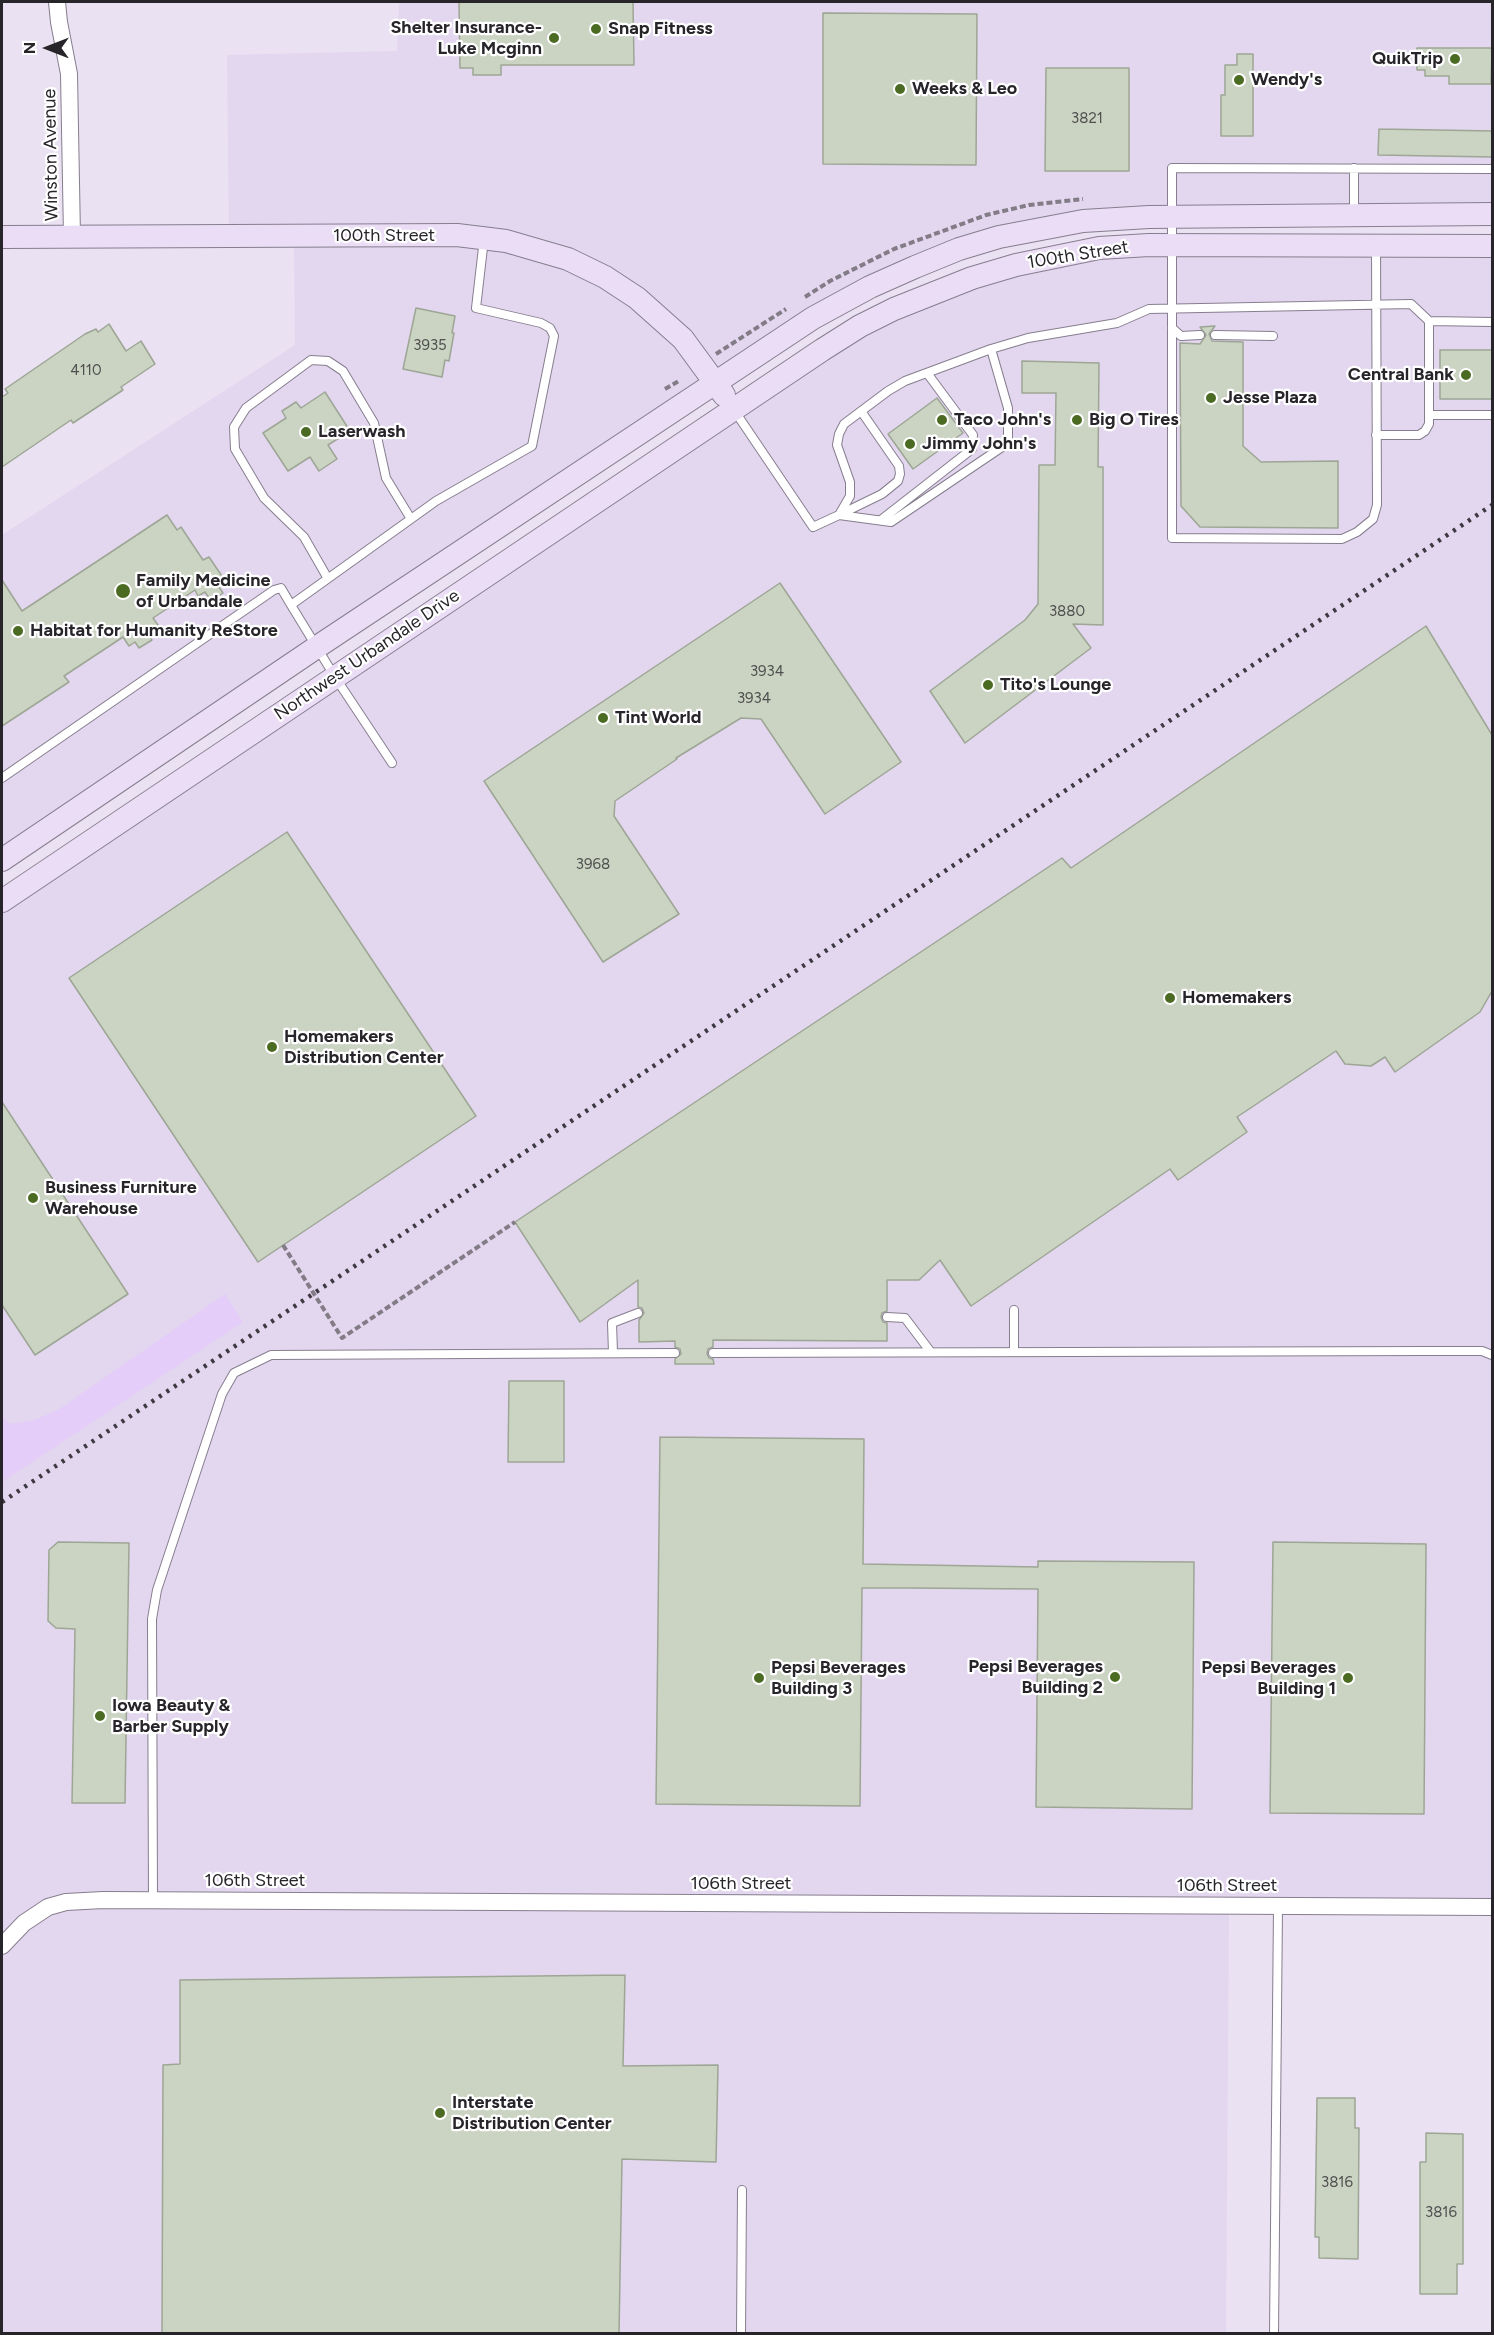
<!DOCTYPE html>
<html>
<head>
<meta charset="utf-8">
<style>
	body { margin:0 }
	#map { position:relative; width:1494px; height:2335px; overflow:hidden; background:#eae1f2; font-family:Figtree,sans-serif }
	canvas { display:block }
	.frame { position:absolute; inset:0; border:3px solid #27242a; pointer-events:none }
	.north { position:absolute; left:18px; top:18px; width:60px; height:60px; -webkit-text-stroke:4px #fff; paint-order:stroke; rotate:270deg; font-size:16px; font-weight:700; line-height:24px; text-align:center; color:#27242a }
	.north::after { content:''; display:block; margin:auto; width:21px; height:27px; background:#27242a; clip-path:polygon(50% 0,100% 100%,50% 72%,0 100%) }
</style>
</head>
<body>
<div id="map">
<canvas width="1494" height="2335"></canvas>
<div class="frame"></div>
<div class="north">N</div>
</div>
<script>
const context = document.querySelector('canvas').getContext('2d');
context.lineJoin = 'round';
function paint(path, color) { context.fillStyle = color; context.fill(path, 'evenodd'); }
const shape = rows => new Path2D(rows.map(r => 'M' + r).join(''));
function strokePath(path, color, width, dash) { context.strokeStyle = color; context.lineWidth = width; context.lineCap = dash ? 'butt' : 'round'; context.setLineDash(dash || []); context.stroke(path); }
function label(font, color, halo, rows, align = 'center') {
  context.font = font + ' Figtree,sans-serif'; context.lineWidth = 4.5; context.setLineDash([]); context.textBaseline = 'middle'; context.strokeStyle = halo; context.fillStyle = color; for (const [text, x, y, turn = 0] of rows) {
    context.save(); context.translate(x, y); context.rotate((+turn || 0) * Math.PI / 180); context.textAlign = isNaN(turn) ? turn : align; if (halo) context.strokeText(text, 0, 0); context.fillText(text, 0, 0); context.restore();
  }
}
paint(shape([
	[399,2,1492,2,1492,214,1083,221,870,287,2,860,2,535,295,345,294,236,229,237,227,55,397,51],
	[1492,246,1492,1907,1229,1906,1226,2333,2,2334,2,901,860,326,1063,254]
]), '#e3d6ef');
paint(shape([
	[225,1294,243,1322,2,1482,2,1417,10,1424,34,1420,58,1410]
]), '#e4cdf9');
const building = shape([
	[459,2,633,2,634,65,501,65,501,75,473,75,473,68,460,68,459,2],
	[823,13,977,14,976,165,823,164,823,13],
	[1417,48,1492,48,1491,84,1449,84,1449,76,1425,76,1425,70,1417,70,1417,48],
	[1237,54,1253,54,1253,136,1221,136,1221,95,1225,95,1225,65,1237,65,1237,54],
	[1046,68,1129,68,1129,171,1045,171,1046,68],
	[1379,129,1492,131,1492,157,1378,155,1379,129],
	[416,308,455,316,452,333,454,333,449,361,445,360,442,377,403,369,416,308],
	[109,324,126,351,141,341,155,364,121,387,123,390,73,423,71,420,2,467,2,397,8,393,5,389,85,334,96,329,98,332,109,324],
	[1215,326,1209,334,1212,341,1243,342,1243,446,1261,462,1338,461,1338,528,1200,527,1181,506,1180,343,1200,344,1206,335,1200,327,1215,326],
	[1440,350,1492,350,1492,399,1440,399,1440,350],
	[1022,361,1099,363,1098,467,1103,467,1103,625,1073,624,1091,648,965,743,930,691,1025,620,1038,604,1039,465,1055,465,1056,393,1022,393,1022,361],
	[325,392,350,431,328,445,337,459,319,471,310,457,288,471,263,433,286,418,282,411,296,402,301,408,325,392],
	[937,398,963,433,913,469,888,434,937,398],
	[167,515,177,530,181,527,203,560,209,557,224,579,217,584,223,593,211,601,205,592,198,596,195,590,153,618,158,625,147,633,152,640,139,648,135,642,129,646,123,637,64,676,69,682,2,726,2,580,22,611,167,515],
	[780,583,901,762,825,814,761,719,741,718,676,758,677,759,615,801,614,816,679,914,603,962,484,781,780,583],
	[1426,626,1492,735,1492,991,1480,1012,1395,1072,1385,1057,1371,1066,1345,1064,1336,1051,1237,1117,1247,1132,1178,1180,1170,1169,971,1306,940,1260,919,1280,887,1280,887,1311,882,1313,881,1317,883,1322,887,1323,887,1341,713,1340,713,1347,708,1349,707,1354,709,1358,713,1359,714,1364,675,1364,675,1359,681,1354,680,1349,675,1347,675,1341,639,1342,639,1320,644,1313,642,1308,638,1307,638,1280,580,1322,515,1222,1062,858,1071,868,1426,626],
	[287,832,476,1116,258,1262,69,978,287,832],
	[2,1102,128,1294,35,1355,2,1305,2,1102],
	[509,1381,564,1381,564,1462,508,1462,509,1381],
	[660,1437,864,1439,863,1564,1038,1567,1038,1561,1194,1562,1192,1809,1036,1807,1038,1589,911,1588,862,1588,860,1806,656,1804,660,1437],
	[58,1542,129,1543,125,1803,72,1803,75,1629,56,1628,48,1621,49,1550,58,1542],
	[1273,1542,1426,1544,1424,1814,1270,1813,1273,1542],
	[625,1975,623,2066,718,2065,716,2162,622,2159,619,2334,162,2334,163,2065,180,2064,180,1980,625,1975],
	[1317,2098,1355,2098,1355,2128,1359,2128,1358,2259,1319,2258,1319,2237,1315,2237,1317,2098],
	[1426,2133,1463,2134,1463,2264,1457,2264,1457,2294,1420,2294,1420,2162,1426,2162,1426,2133]
]);
paint(building, '#cbd4c3');
strokePath(building, '#9da695', 1.5);
const lane = shape([
	[1354,213,1354,168],
	[1376,246,1377,505,1373,519,1357,532,1342,539,1172,538,1172,168,1492,169],
	[1172,328,1181,336,1200,335],
	[1215,335,1273,336],
	[734,410,813,527,839,515,891,522,1008,443,1008,408,991,349],
	[1429,415,1492,415],
	[1376,435,1419,435,1425,431,1429,424,1429,321],
	[839,515,850,496,850,482,837,445,839,434,844,424,888,391,905,381,991,349,1028,338,1117,323,1149,309,1411,304,1429,321,1492,322],
	[839,515,882,494,898,481,900,474,899,466,861,411],
	[881,520,972,449,973,435,927,373],
	[327,577,304,537,264,498,235,449,234,427,246,408,311,360,328,361,343,371,374,423,386,478,411,519],
	[291,605,335,677,392,763],
	[2,778,274,590,281,588,291,605,436,501,532,446,554,336,550,328,541,323,476,308,484,239],
	[1014,1310,1014,1351],
	[887,1317,905,1318,930,1351],
	[613,1353,612,1323,638,1313],
	[713,1353,1427,1351,1482,1351,1492,1355],
	[153,1900,152,1619,157,1590,222,1394,234,1373,271,1355,675,1353],
	[741,2334,742,2190],
	[1274,2334,1278,1906]
]);
const street = shape([
	[57,2,59,22,69,74,72,237],
	[2,1946,24,1923,48,1907,66,1902,103,1900,1492,1907]
]);
const secondary = shape([
	[2,237,457,235,506,241,568,259,605,277,637,298,683,339,724,395],
	[2,860,317,647,813,318,870,287,915,267,959,249,999,237,1083,221,1149,217,1492,214],
	[2,901,822,350,860,326,894,309,972,278,1016,265,1099,248,1149,245,1492,246]
]);
strokePath(lane, '#867e8e', 10);
strokePath(street, '#867e8e', 18);
strokePath(secondary, '#867e8e', 24);
strokePath(shape([
	[805,297,830,281,894,249,951,228,986,215,1029,205,1083,199],
	[716,354,786,309],
	[665,389,679,381]
]), '#827c87', 4, [6, 3]);
strokePath(lane, '#fff', 8);
strokePath(street, '#fff', 16);
strokePath(secondary, '#eaddf5', 22);
strokePath(shape([
	[2,1502,1492,505]
]), '#3d3941', 4.5, [3, 6]);
strokePath(shape([
	[283,1245,342,1338,515,1222]
]), '#827c87', 4, [6, 3]);
for (const [x, y, r, color] of [
	[596,29,6,"#4b6b22"],
	[554,38,6,"#4b6b22"],
	[1455,59,6,"#4b6b22"],
	[1239,80,6,"#4b6b22"],
	[900,89,6,"#4b6b22"],
	[1466,375,6,"#4b6b22"],
	[1211,398,6,"#4b6b22"],
	[942,420,6,"#4b6b22"],
	[1077,420,6,"#4b6b22"],
	[306,432,6,"#4b6b22"],
	[910,444,6,"#4b6b22"],
	[123,591,8,"#4b6b22"],
	[18,631,6,"#4b6b22"],
	[988,685,6,"#4b6b22"],
	[603,718,6,"#4b6b22"],
	[1170,998,6,"#4b6b22"],
	[272,1047,6,"#4b6b22"],
	[33,1198,6,"#4b6b22"],
	[1115,1677,6,"#4b6b22"],
	[759,1678,6,"#4b6b22"],
	[1348,1678,6,"#4b6b22"],
	[100,1716,6,"#4b6b22"],
	[440,2113,6,"#4b6b22"]
]) { const dot = new Path2D(); dot.arc(x, y, r, 0, 2 * Math.PI); context.fillStyle = color; context.fill(dot); strokePath(dot, '#fff', 2); }
label('15px', '#505050', null, [
	["3821",1087,119],
	["3935",430,346],
	["4110",86,371],
	["3880",1067,612],
	["3934",767,672],
	["3934",754,699],
	["3968",593,865],
	["3816",1337,2183],
	["3816",1441,2213]
]);
label('bold 18px', '#27242a', '#fff', [
	["Shelter Insurance-",542,28,"right"],
	["Luke Mcginn",542,49,"right"],
	["Snap Fitness",608,29],
	["QuikTrip",1443,59,"right"],
	["Wendy's",1251,80],
	["Weeks & Leo",912,89],
	["Central Bank",1454,375,"right"],
	["Jesse Plaza",1223,398],
	["Taco John's",954,420],
	["Big O Tires",1089,420],
	["Laserwash",318,432],
	["Jimmy John's",922,444],
	["Family Medicine",136,581],
	["of Urbandale",136,602],
	["Habitat for Humanity ReStore",30,631],
	["Tito's Lounge",1000,685],
	["Tint World",615,718],
	["Homemakers",1182,998],
	["Homemakers",284,1037],
	["Distribution Center",284,1058],
	["Business Furniture",45,1188],
	["Warehouse",45,1209],
	["Pepsi Beverages",1103,1667,"right"],
	["Building 2",1103,1688,"right"],
	["Pepsi Beverages",771,1668],
	["Building 3",771,1689],
	["Pepsi Beverages",1336,1668,"right"],
	["Building 1",1336,1689,"right"],
	["Iowa Beauty &",112,1706],
	["Barber Supply",112,1727],
	["Interstate",452,2103],
	["Distribution Center",452,2124]
], 'left');
label('18px', '#27242a', '#fff', [
	["Winston Avenue",51,155,-91],
	["100th Street",384,236],
	["100th Street",1078,255,-9],
	["Northwest Urbandale Drive",367,655,-34],
	["106th Street",255,1881],
	["106th Street",741,1884],
	["106th Street",1227,1886]
]);
</script>
</body>
</html>
